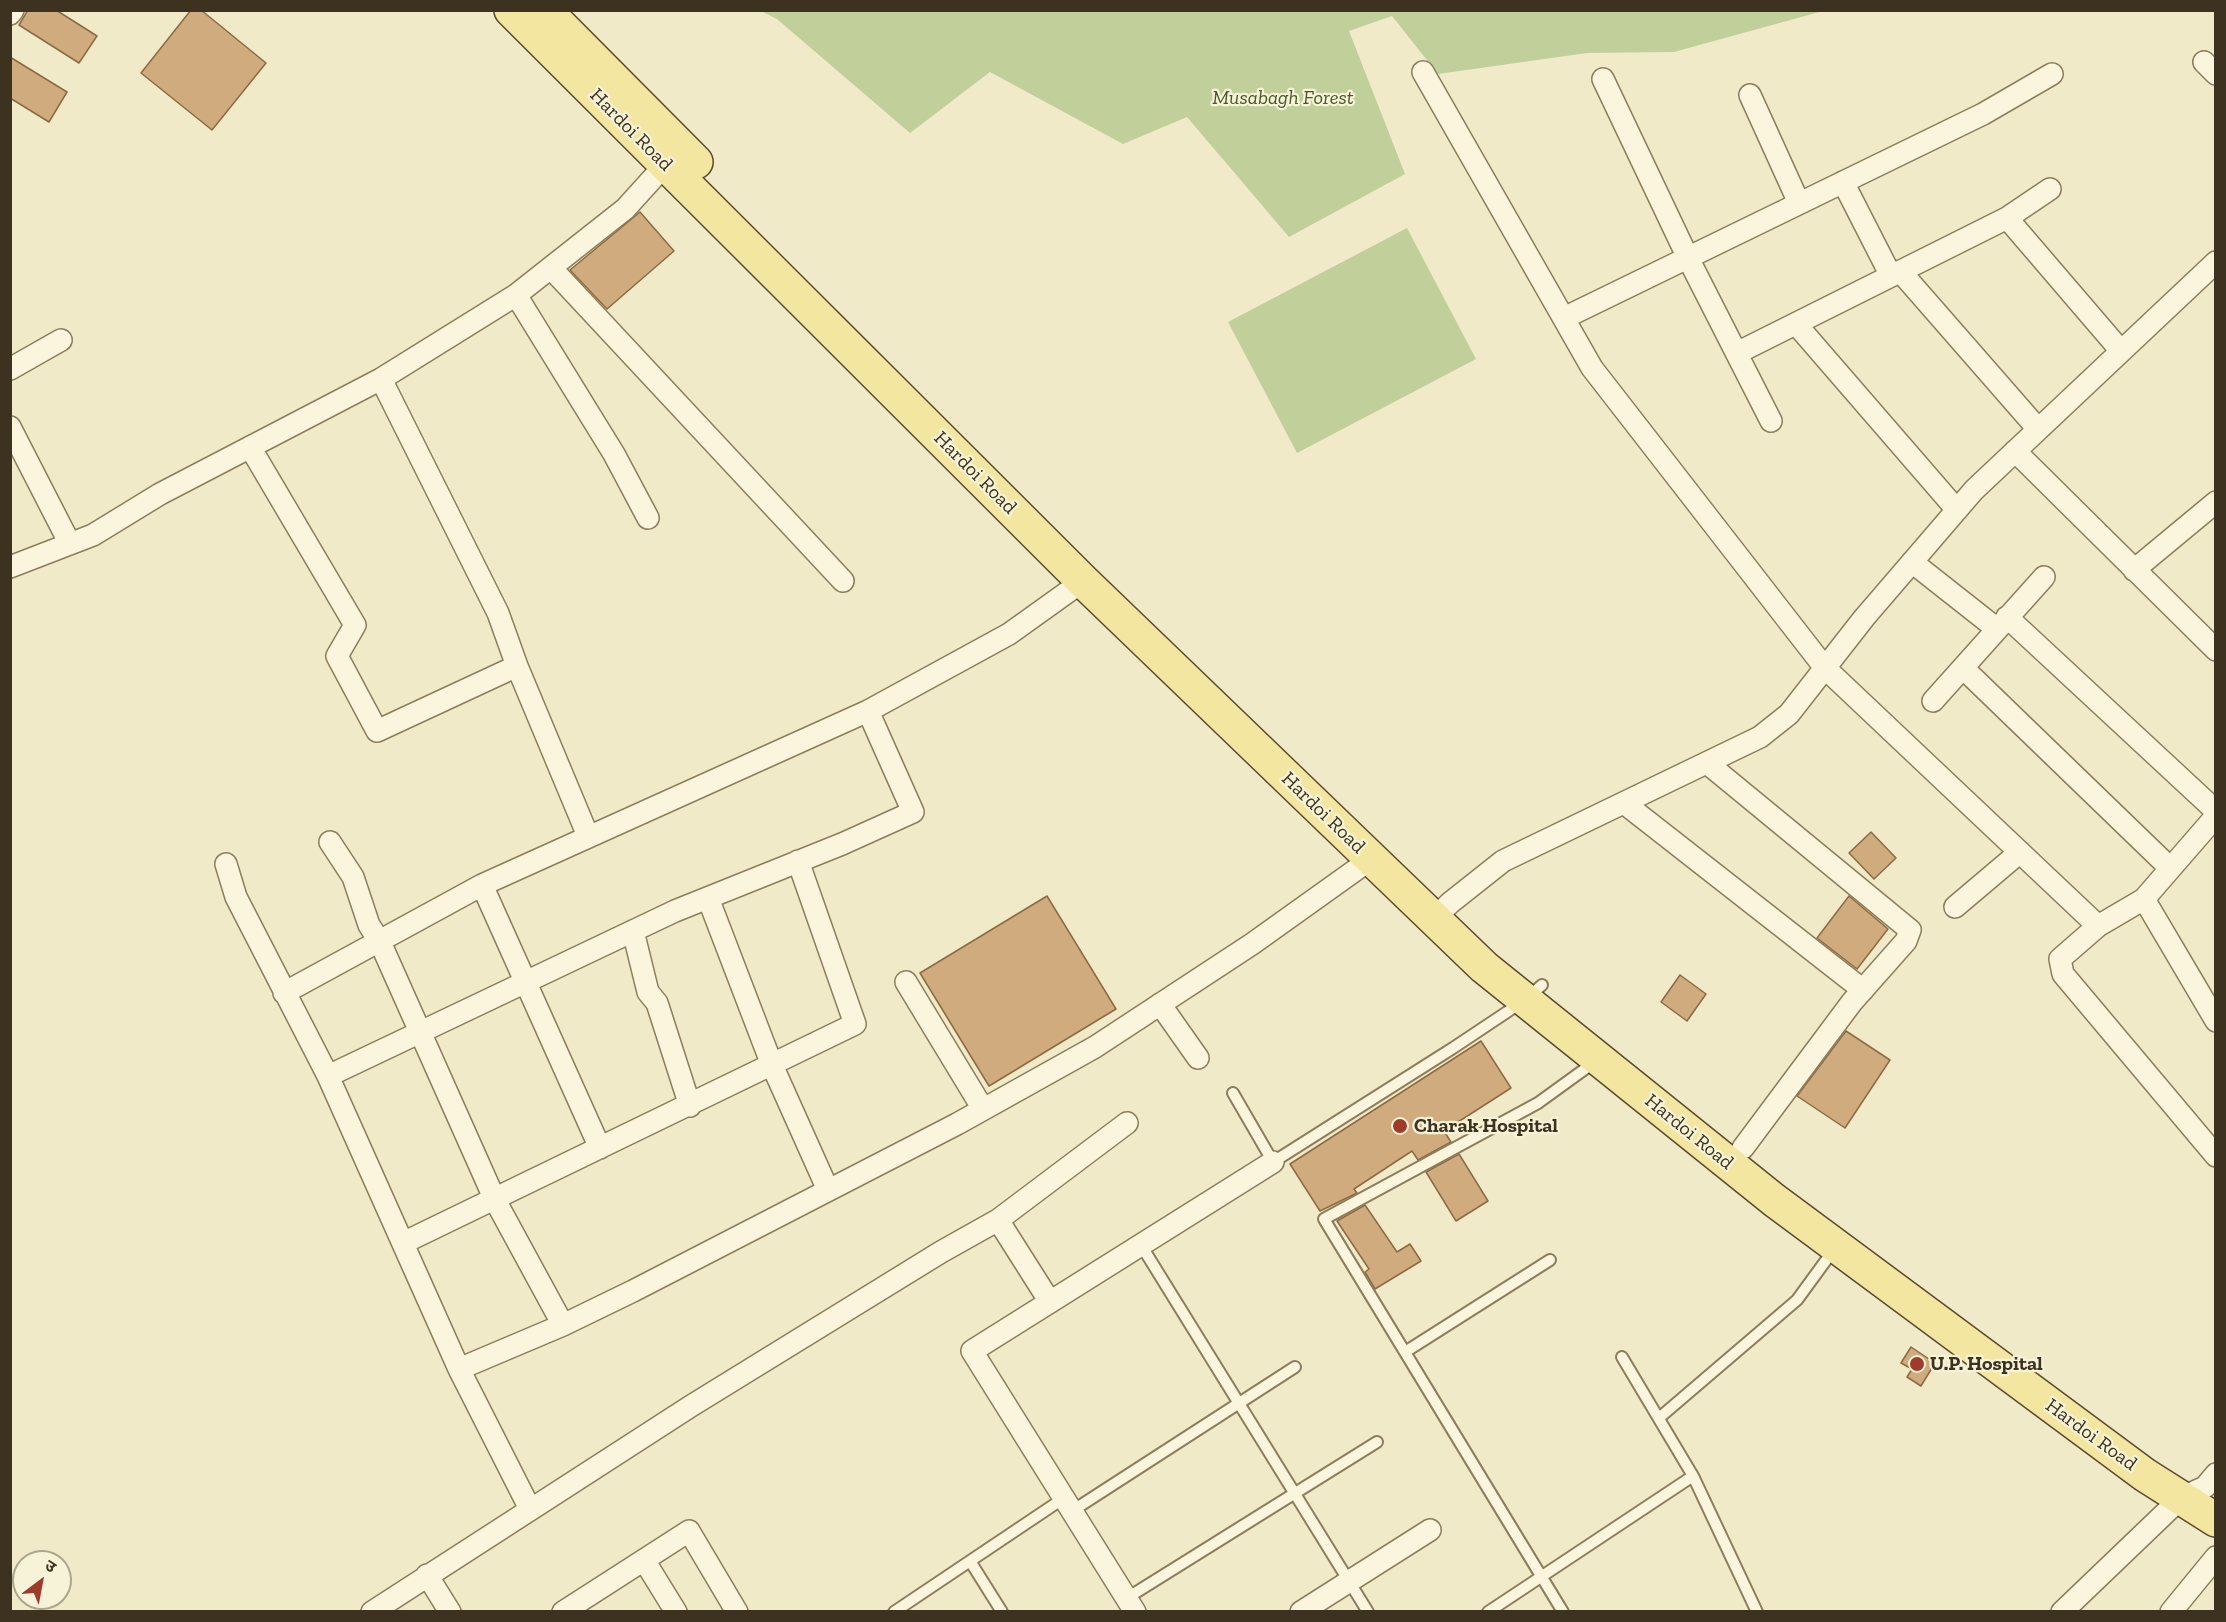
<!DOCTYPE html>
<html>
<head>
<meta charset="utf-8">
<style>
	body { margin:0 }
	#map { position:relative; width:2226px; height:1622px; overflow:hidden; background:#f0eac8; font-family:"Zilla Slab","Noto Sans Devanagari",serif }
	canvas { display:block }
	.frame { position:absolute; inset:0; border:12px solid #3d3220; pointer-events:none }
	.north { position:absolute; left:12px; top:1550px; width:60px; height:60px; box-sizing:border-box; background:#f7f3d8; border:2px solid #ada68e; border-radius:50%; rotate:32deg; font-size:16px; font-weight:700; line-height:24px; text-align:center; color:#3d3220 }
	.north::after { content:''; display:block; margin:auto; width:21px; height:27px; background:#9e3b2a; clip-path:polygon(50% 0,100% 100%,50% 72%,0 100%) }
</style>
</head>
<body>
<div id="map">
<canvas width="2226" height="1622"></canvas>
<div class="frame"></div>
<div class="north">उ</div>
</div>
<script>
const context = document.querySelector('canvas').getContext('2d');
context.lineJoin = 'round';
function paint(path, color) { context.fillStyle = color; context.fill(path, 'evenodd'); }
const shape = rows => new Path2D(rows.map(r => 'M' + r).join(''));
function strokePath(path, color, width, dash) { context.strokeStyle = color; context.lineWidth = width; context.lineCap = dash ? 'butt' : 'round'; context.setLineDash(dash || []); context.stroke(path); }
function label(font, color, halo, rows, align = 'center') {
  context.font = font + ' "Zilla Slab",serif'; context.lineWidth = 4.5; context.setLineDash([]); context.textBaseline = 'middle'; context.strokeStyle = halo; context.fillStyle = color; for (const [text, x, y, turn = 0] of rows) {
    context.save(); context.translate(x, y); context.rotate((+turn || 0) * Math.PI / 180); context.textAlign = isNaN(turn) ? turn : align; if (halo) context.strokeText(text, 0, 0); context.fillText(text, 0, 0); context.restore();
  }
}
paint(shape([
	[761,11,761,10,1823,11,1674,52,1587,53,1438,74,1392,16,1349,31,1405,174,1289,237,1187,117,1123,144,990,72,910,133,777,19],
	[1407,228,1476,359,1297,453,1228,322]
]), '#c1cf9b');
const building = shape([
	[28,10,56,10,97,36,79,63,19,25,28,10],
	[191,10,201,10,266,63,212,130,141,73,191,10],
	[10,57,67,92,49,122,10,98,10,57],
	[640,212,674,251,607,309,570,270,640,212],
	[1871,832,1896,858,1874,879,1849,853,1871,832],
	[1047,896,1116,1009,989,1086,920,973,1047,896],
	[1849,896,1888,929,1857,969,1817,938,1849,896],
	[1680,975,1706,994,1687,1021,1661,1002,1680,975],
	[1846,1031,1890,1060,1845,1128,1797,1096,1846,1031],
	[1481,1041,1511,1088,1444,1131,1451,1142,1418,1160,1412,1151,1354,1189,1357,1193,1320,1211,1290,1164,1481,1041],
	[1459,1154,1488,1201,1456,1221,1426,1172,1459,1154],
	[1365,1205,1397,1252,1410,1244,1421,1261,1375,1289,1365,1272,1369,1269,1337,1221,1365,1205],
	[1911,1347,1935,1363,1921,1386,1907,1377,1912,1369,1901,1363,1911,1347]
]);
paint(building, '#cfab7d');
strokePath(building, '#8d6a41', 1.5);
const service = shape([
	[1233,1093,1273,1162,1453,1048,1525,1000,1542,985],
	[1141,1245,1368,1612],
	[1405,1352,1550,1260],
	[1622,1357,1693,1476,1757,1612],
	[1659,1418,1797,1300,1835,1248],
	[1072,1511,1295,1367],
	[970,1561,1002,1612],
	[1127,1598,1377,1442],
	[894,1612,1064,1498],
	[1488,1612,1693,1476],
	[1563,1612,1324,1219,1538,1103,1596,1061]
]);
const minor = shape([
	[10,14,13,10],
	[2204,62,2216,74],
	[1423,72,1592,368,1825,668,2098,926,2144,899,2216,816],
	[1603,79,1688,258,1771,421],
	[1750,95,1799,203],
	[1843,182,1891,276],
	[2007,218,2121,351],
	[551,268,843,581],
	[1900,271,2038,429],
	[516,295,614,454,648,518],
	[1564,318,1983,114,2052,74],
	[1796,324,1957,510],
	[1737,353,2007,218,2050,189],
	[10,369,61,340],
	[381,379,498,613,517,666],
	[10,427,70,544],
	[250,447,355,625,337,656,377,731,517,666,588,836],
	[2015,451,2216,650],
	[1912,562,1997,629],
	[10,567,93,535,160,494,381,379,516,295,625,209,673,156],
	[2134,570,2216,502],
	[1083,581,1009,634,868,711,913,812,842,844,675,911,328,1076,459,1369,563,1325,633,1291,957,1124,1095,1047,1252,944,1371,859],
	[2007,617,2216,811],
	[1963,668,2170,868],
	[1933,701,2044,577],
	[1707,763,1910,930,1906,941,1852,1002,1743,1148],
	[1624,803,1863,990],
	[330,842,353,877,369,925,380,942,495,1200,563,1325],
	[226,864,236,897,328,1076],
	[482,885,600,1148],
	[708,898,772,1065,828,1190],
	[2144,899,2216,1021],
	[1955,907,2020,852],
	[1434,919,1450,903,1503,861,1760,737,1789,714,1864,618,1974,490,2216,262],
	[2098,926,2060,959,2063,974,2216,1156],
	[633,931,648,992,657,1003,690,1106],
	[906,982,983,1109],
	[284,993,482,885,868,711],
	[1160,1004,1198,1058],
	[998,1220,1050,1302],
	[403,1243,855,1024,798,861],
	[459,1369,530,1509],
	[644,1560,676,1612],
	[427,1575,450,1612],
	[372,1612,691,1406,941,1252,998,1220,1127,1123],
	[563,1612,689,1531,737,1612],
	[1135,1612,972,1351,1273,1162],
	[1301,1612,1430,1530],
	[2062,1612,2181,1498,2205,1487,2216,1474],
	[2171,1612,2216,1557]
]);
const primary = shape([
	[511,10,1083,581,1484,967,1774,1200,2145,1475,2216,1520],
	[545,10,696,162]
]);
strokePath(service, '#8d7d5c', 14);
strokePath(minor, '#8d7d5c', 24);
strokePath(primary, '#5b4a30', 36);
strokePath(service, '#faf5dc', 10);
strokePath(minor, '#faf5dc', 21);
strokePath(primary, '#f3e6a0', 33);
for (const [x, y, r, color] of [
	[1400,1126,8,"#9e3b2a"],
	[1917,1364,8,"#9e3b2a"]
]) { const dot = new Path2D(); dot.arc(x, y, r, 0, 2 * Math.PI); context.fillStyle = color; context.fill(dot); strokePath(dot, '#f7f3d8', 2); }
label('italic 20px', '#455a26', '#f7f3d8', [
	["Musabagh Forest",1283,98]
]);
label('20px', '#3d3220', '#f7f3d8', [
	["Hardoi Road",631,130,45],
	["Hardoi Road",975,473,45],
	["Hardoi Road",1323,813,44],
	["Hardoi Road",1689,1132,39],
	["Hardoi Road",2091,1435,36]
]);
label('bold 20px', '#3d3220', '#f7f3d8', [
	["Charak Hospital",1414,1126],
	["U.P. Hospital",1930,1364]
], 'left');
</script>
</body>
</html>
